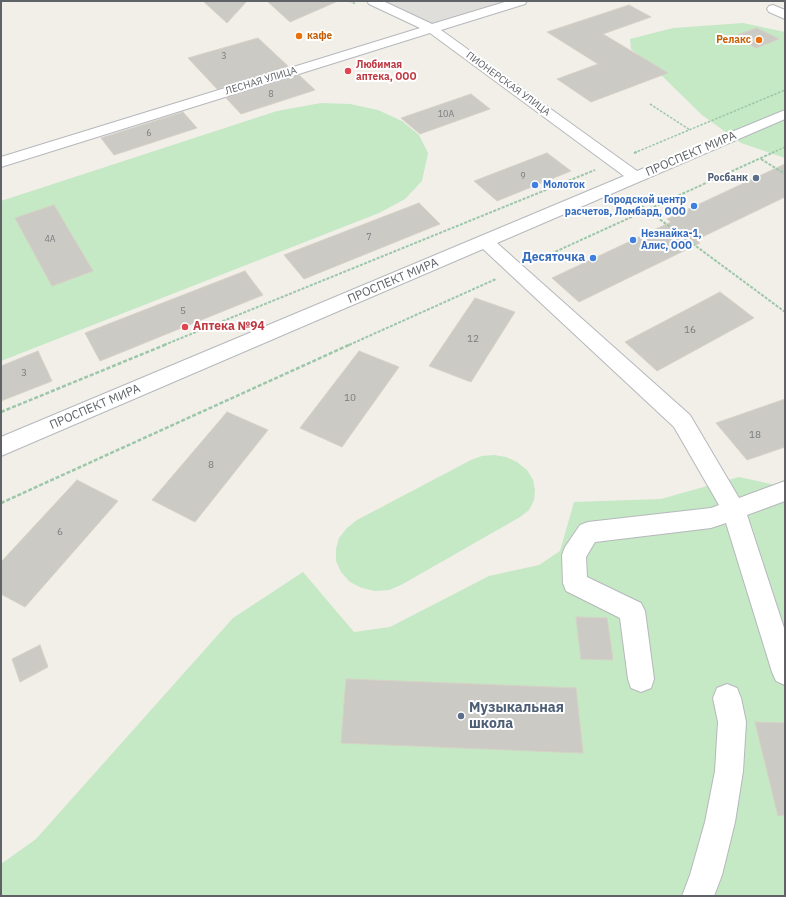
<!DOCTYPE html>
<html>
<head>
<meta charset="utf-8">
<style>
	body { margin:0 }
	#map { position:relative; width:786px; height:897px; overflow:hidden; background:#f1efe8; font-family:"IBM Plex Sans",sans-serif }
	canvas { display:block }
	.frame { position:absolute; inset:0; border:2px solid #5f6368; pointer-events:none }
</style>
</head>
<body>
<div id="map">
<canvas width="786" height="897"></canvas>
<div class="frame"></div>
</div>
<script>
const context = document.querySelector('canvas').getContext('2d');
context.lineJoin = 'round';
function paint(path, color) { context.fillStyle = color; context.fill(path, 'evenodd'); }
const shape = rows => new Path2D(rows.map(r => 'M' + r).join(''));
function strokePath(path, color, width, dash) { context.strokeStyle = color; context.lineWidth = width; context.lineCap = dash ? 'butt' : 'round'; context.setLineDash(dash || []); context.stroke(path); }
function label(font, color, halo, rows, align = 'center') {
  context.font = font + ' "IBM Plex Sans",sans-serif'; context.lineWidth = 4; context.setLineDash([]); context.textBaseline = 'middle'; context.strokeStyle = halo; context.fillStyle = color; for (const [text, x, y, turn = 0] of rows) {
    context.save(); context.translate(x, y); context.rotate((+turn || 0) * Math.PI / 180); context.textAlign = isNaN(turn) ? turn : align; if (halo) context.strokeText(text, 0, 0); context.fillText(text, 0, 0); context.restore();
  }
}
paint(shape([
	[373,1,521,1,432,29]
]), '#e0deda');
paint(shape([
	[743,23,785,32,785,158,741,143,702,115,657,71,631,49,630,39,673,28],
	[321,103,350,104,378,110,402,121,419,135,428,153,422,181,405,199,379,213,1,361,1,201,277,111],
	[494,455,506,457,517,462,527,470,533,480,535,490,534,500,529,510,520,517,401,585,389,590,375,591,362,588,350,582,341,572,336,561,336,549,339,538,347,528,357,520,471,460,482,456],
	[739,477,785,487,785,896,1,896,1,864,36,839,233,618,303,572,354,632,390,627,489,576,539,565,560,551,574,502,661,499]
]), '#c5e8c5');
const building = shape([
	[203,1,247,1,227,23,203,1],
	[267,1,338,1,290,22,267,1],
	[629,5,651,17,603,34,668,73,591,102,557,79,598,64,547,32,629,5],
	[757,28,779,39,756,48,734,36,757,28],
	[258,38,289,67,217,89,188,58,258,38],
	[299,75,315,90,241,114,226,98,299,75],
	[471,94,490,109,420,134,401,118,471,94],
	[183,112,197,128,114,155,101,138,183,112],
	[547,153,571,171,497,201,474,181,547,153],
	[785,164,785,197,696,240,700,243,579,302,552,278,671,222,667,219,785,164],
	[419,203,440,224,304,279,284,255,419,203],
	[54,205,93,271,52,286,15,218,54,205],
	[245,271,263,295,100,361,85,333,245,271],
	[720,292,754,318,657,371,625,342,720,292],
	[475,298,515,312,471,382,429,366,475,298],
	[38,351,52,381,1,401,1,366,38,351],
	[359,351,399,367,342,447,300,428,359,351],
	[785,399,785,447,747,460,716,423,785,399],
	[227,412,268,430,195,522,152,500,227,412],
	[77,480,118,501,25,607,1,594,1,562,77,480],
	[576,617,607,618,613,660,581,659,576,617],
	[40,645,48,667,20,682,12,659,40,645],
	[346,679,576,688,583,753,341,743,346,679],
	[755,722,785,723,785,815,778,816,755,722]
]);
paint(building, '#cccac5');
strokePath(building, '#d6d1c6', 1);
const minor = shape([
	[367,1,383,1,432,24,508,1,527,1,525,4,441,30,637,171,785,110,785,119,497,243,690,415,739,498,785,481,785,501,747,515,785,631,785,685,776,681,772,672,726,523,711,528,595,542,586,557,587,577,641,603,645,611,654,679,651,688,641,692,631,688,628,679,620,618,566,591,563,583,562,555,565,547,580,525,588,522,711,508,719,505,674,427,483,249,1,456,1,437,624,176,430,33,1,167,1,157,420,28,369,4,367,1],
	[773,5,785,10,785,19,769,12,767,9,769,6,773,5],
	[727,684,737,688,741,698,746,722,743,771,735,822,722,875,714,896,682,896,690,875,705,822,715,771,718,722,713,698,717,688,727,684]
]);
strokePath(minor, '#b5b8bc', 2);
strokePath(shape([
	[349,1,356,4],
	[650,104,690,130],
	[634,153,785,90],
	[772,153,785,147]
]), '#9cc7a9', 1.5, [2.5, 1.5]);
strokePath(shape([
	[634,153,637,152],
	[761,159,785,174],
	[631,198,785,312],
	[535,261,774,152],
	[164,345,595,170],
	[349,345,496,279]
]), '#9cc7a9', 2, [3, 1.5]);
strokePath(shape([
	[1,412,167,344],
	[1,503,351,344]
]), '#9cc7a9', 2.5, [4, 2]);
paint(minor, '#fff');
for (const [x, y, r, color] of [
	[299,36,4,"#e8710a"],
	[759,40,4,"#e8710a"],
	[348,71,4,"#e0444e"],
	[756,178,4,"#5c6f8a"],
	[535,185,4,"#3f7fe0"],
	[694,206,4,"#3f7fe0"],
	[633,240,4,"#3f7fe0"],
	[593,258,4,"#3f7fe0"],
	[185,327,4,"#e0444e"],
	[461,716,4,"#5c6f8a"]
]) { const dot = new Path2D(); dot.arc(x, y, r, 0, 2 * Math.PI); context.fillStyle = color; context.fill(dot); strokePath(dot, '#fff', 1.5); }
label('9px', '#7a7d7f', null, [
	["3",224,56],
	["8",271,94],
	["10А",446,114],
	["6",149,133],
	["9",523,176],
	["7",369,237],
	["4А",50,239]
]);
label('bold 10px', '#c56008', '#fff', [
	["кафе",307,36],
	["Релакс",751,40,"right"]
], 'left');
label('bold 10px', '#be3a42', '#fff', [
	["Любимая",356,65],
	["аптека, ООО",356,77]
], 'left');
label('10px', '#5f6368', '#fff', [
	["ЛЕСНАЯ УЛИЦА",261,81,-17],
	["ПИОНЕРСКАЯ УЛИЦА",508,84,36]
]);
label('bold 10px', '#4e5e75', '#fff', [
	["Росбанк",748,178]
], 'right');
label('bold 10px', '#366cbe', '#fff', [
	["Молоток",543,185],
	["Городской центр",686,200,"right"],
	["расчетов, Ломбард, ООО",686,212,"right"],
	["Незнайка-1,",641,234],
	["Алис, ООО",641,246]
], 'left');
label('10px', '#7a7d7f', null, [
	["5",183,311],
	["16",690,330],
	["12",473,339],
	["3",24,373],
	["10",350,398],
	["18",755,435],
	["8",211,465],
	["6",60,532]
]);
label('12px', '#5f6368', '#fff', [
	["ПРОСПЕКТ МИРА",691,154,-23],
	["ПРОСПЕКТ МИРА",393,281,-23],
	["ПРОСПЕКТ МИРА",95,407,-23]
]);
label('bold 12px', '#366cbe', '#fff', [
	["Десяточка",585,258]
], 'right');
label('bold 12px', '#be3a42', '#fff', [
	["Аптека №94",193,327]
], 'left');
label('bold 14px', '#4e5e75', '#fff', [
	["Музыкальная",469,708],
	["школа",469,724]
], 'left');
</script>
</body>
</html>
